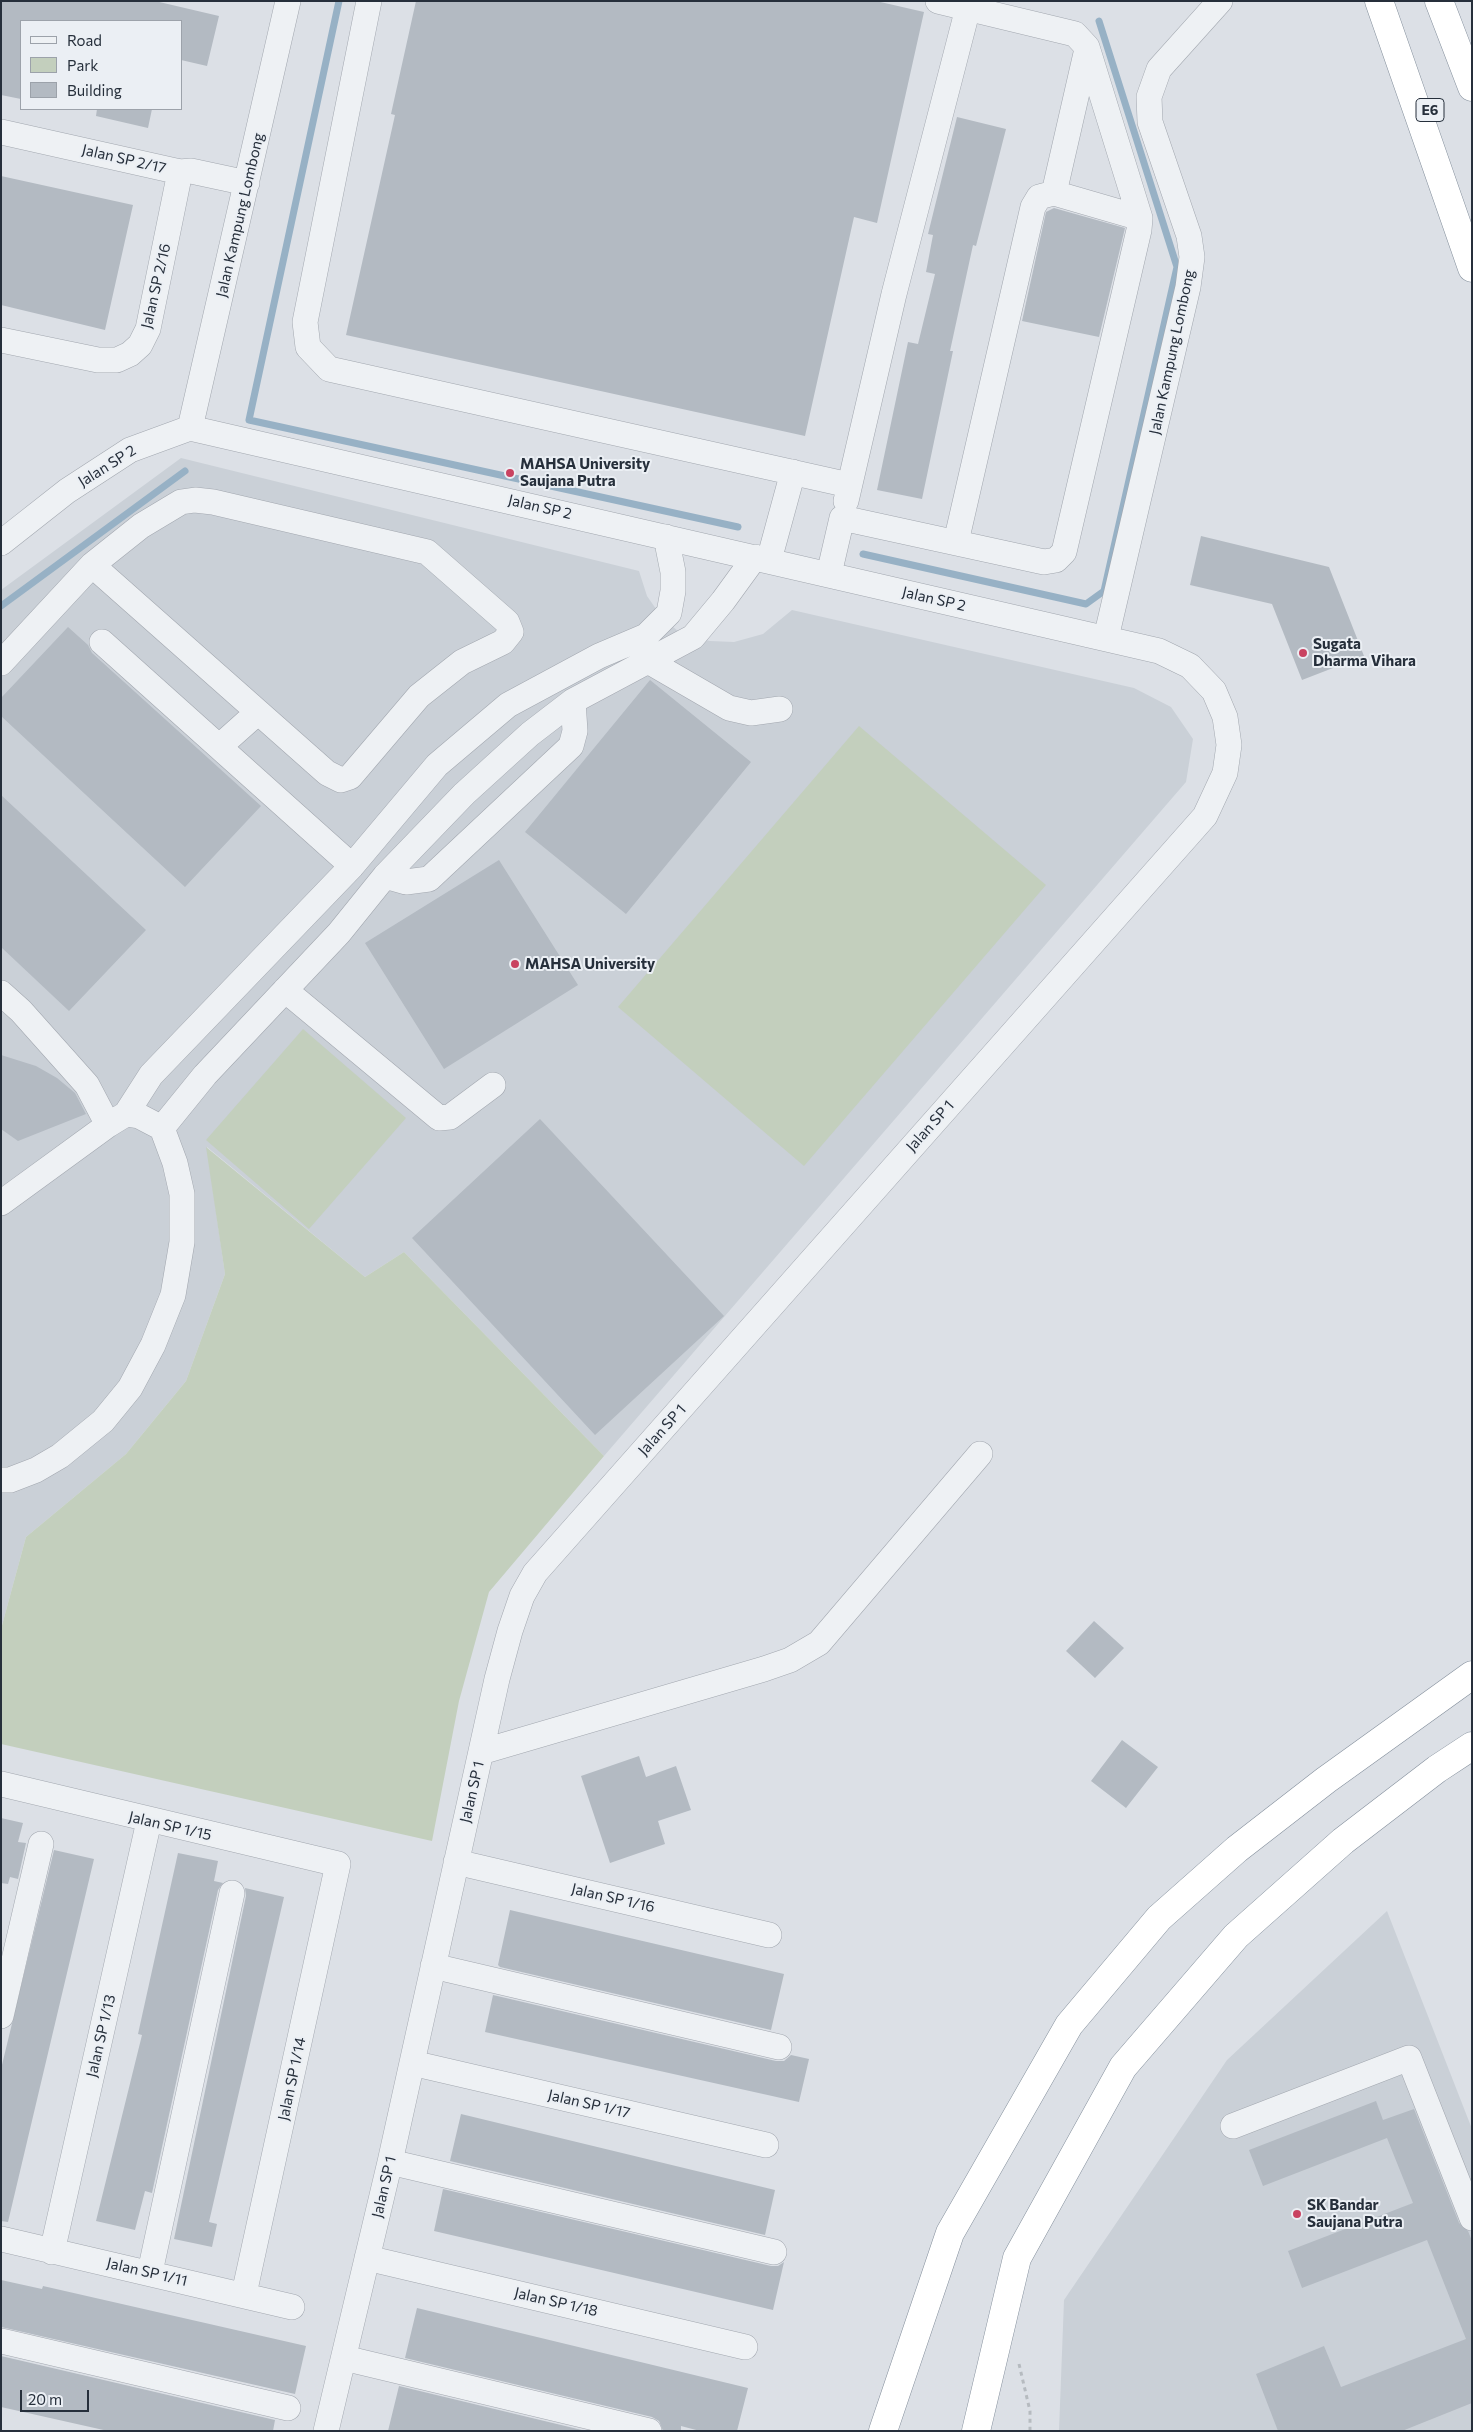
<!DOCTYPE html>
<html>
<head>
<meta charset="utf-8">
<style>
	body { margin:0 }
	#map { position:relative; width:1473px; height:2432px; overflow:hidden; background:#dce0e6; font-family:Commissioner,sans-serif }
	canvas { display:block }
	.frame { position:absolute; inset:0; border:2px solid #262f3b; pointer-events:none }
	.legend { position:absolute; left:20px; top:20px; width:162px; height:90px; box-sizing:border-box; background:#ebeff4; border:1px solid #9ca2aa; margin:0; padding:6px 9px; list-style:none; font-size:15px; color:#262f3b }
	.legend li { display:flex; align-items:center; gap:10px; height:25px }
	.legend b { width:25px; border:1px solid #9ca2aa }
	.scale { position:absolute; left:20px; top:2390px; width:69px; height:22px; box-sizing:border-box; border:2px solid #262f3b; border-top:0; padding-left:6px; font-size:15px; line-height:18px; white-space:nowrap; color:#262f3b; -webkit-text-stroke:4px #ebeff4; paint-order:stroke }
</style>
</head>
<body>
<div id="map">
<canvas width="1473" height="2432"></canvas>
<div class="frame"></div>
<ul class="legend">
<li><b style="height:6px;background:#eef1f4"></b>Road</li>
<li><b style="height:14px;background:#c3cfbd"></b>Park</li>
<li><b style="height:14px;background:#b3bac2"></b>Building</li>
</ul>
<div class="scale">20 m</div>
</div>
<script>
const context = document.querySelector('canvas').getContext('2d');
context.lineJoin = 'round';
function paint(path, color) { context.fillStyle = color; context.fill(path, 'evenodd'); }
const shape = rows => new Path2D(rows.map(r => 'M' + r).join(''));
function strokePath(path, color, width, dash) { context.strokeStyle = color; context.lineWidth = width; context.lineCap = dash ? 'butt' : 'round'; context.setLineDash(dash || []); context.stroke(path); }
function label(font, color, halo, rows, align = 'center') {
  context.font = font + ' Commissioner,sans-serif'; context.lineWidth = 4; context.setLineDash([]); context.textBaseline = 'middle'; context.strokeStyle = halo; context.fillStyle = color; for (const [text, x, y, turn = 0] of rows) {
    context.save(); context.translate(x, y); context.rotate((+turn || 0) * Math.PI / 180); context.textAlign = isNaN(turn) ? turn : align; if (halo) context.strokeText(text, 0, 0); context.fillText(text, 0, 0); context.restore();
  }
}
paint(shape([
	[181,458,639,571,647,596,663,619,683,635,710,641,734,642,763,634,792,610,1134,688,1171,707,1193,739,1186,782,604,1456,404,1252,365,1277,207,1147,225,1274,186,1381,126,1454,26,1537,1,1629,1,590],
	[1387,1911,1472,2129,1472,2431,1059,2431,1064,2300,1227,2060]
]), '#cad0d7');
paint(shape([
	[859,726,1046,885,804,1166,618,1007],
	[303,1029,406,1118,309,1229,206,1140],
	[206,1147,365,1277,404,1252,604,1456,489,1592,459,1701,432,1841,1,1744,1,1629,26,1537,126,1454,186,1381,225,1274]
]), '#c3cfbd');
strokePath(shape([
	[339,1,249,420,738,527],
	[863,554,1086,604,1104,591,1177,267,1099,21],
	[1,606,185,471]
]), '#97b1c5', 7);
paint(shape([
	[1,1,155,1,219,16,207,66,181,60,181,21,21,21,21,99,1,95],
	[416,1,876,1,924,12,877,223,854,217,805,436,346,335,395,115,391,114],
	[97,109,152,109,148,128,96,116],
	[957,117,1006,129,976,246,973,245,950,351,953,351,922,499,877,490,908,342,918,344,935,274,926,272,933,235,928,234],
	[1,176,133,205,105,330,1,305],
	[1054,208,1125,228,1099,337,1022,321,1046,212],
	[1201,536,1329,567,1364,656,1302,680,1272,604,1190,585],
	[68,627,88,645,92,653,261,806,185,887,1,716,1,698],
	[650,680,751,762,626,914,525,832],
	[1,795,146,930,69,1011,1,947],
	[499,860,578,985,444,1069,365,943],
	[1,1055,36,1066,57,1078,75,1093,86,1114,18,1141,1,1129],
	[540,1119,724,1316,595,1435,412,1238],
	[1094,1621,1124,1648,1095,1678,1066,1651],
	[1122,1740,1158,1767,1126,1808,1091,1781],
	[639,1756,646,1777,676,1766,691,1810,658,1821,665,1844,610,1863,581,1776],
	[1,1818,23,1823,18,1842,26,1843,18,1879,10,1877,8,1884,1,1883],
	[54,1850,94,1859,8,2222,1,2221,1,2069],
	[178,1853,218,1861,214,1881,223,1883,218,1890,152,2193,145,2191,135,2230,96,2221,142,2035,138,2034],
	[245,1888,284,1897,209,2222,217,2224,212,2247,174,2239,246,1896],
	[510,1910,784,1974,771,2030,500,1967,498,1965],
	[493,1995,776,2061,784,2061,791,2055,809,2059,799,2102,485,2032],
	[1376,2101,1383,2120,1414,2109,1459,2223,1468,2231,1472,2241,1472,2403,1402,2431,1278,2431,1256,2374,1324,2346,1341,2387,1466,2339,1427,2240,1302,2288,1288,2251,1413,2203,1387,2138,1263,2186,1249,2150],
	[461,2114,775,2190,765,2235,450,2161],
	[443,2189,771,2266,778,2266,784,2262,773,2310,434,2231],
	[1,2280,42,2289,43,2286,306,2346,295,2394,1,2327],
	[417,2308,748,2388,737,2431,700,2431,681,2426,681,2431,663,2431,659,2421,652,2417,405,2358],
	[1,2356,275,2420,273,2431,108,2431,1,2407],
	[399,2386,586,2431,388,2431]
]), '#b3bac2');
const minor = shape([
	[369,1,305,322,308,347,329,369,849,485],
	[1,132,180,172,191,171,247,183],
	[1054,193,1087,49],
	[1,340,98,360,117,360,130,354,140,345,148,329,180,172],
	[190,428,288,1],
	[846,501,894,294,968,8],
	[956,542,1033,207,1039,197,1054,193,1140,218],
	[1,543,67,491,130,450,190,428,1159,651,1190,666,1214,691,1225,717,1229,745,1225,773,1205,816,535,1573,522,1596,510,1631,497,1679,390,2162,326,2431],
	[769,560,793,472],
	[829,574,842,518,1044,562,1056,560,1064,552,1139,230,1140,218,1087,47,1075,34,938,1],
	[1106,638,1188,287,1192,257,1189,236,1150,122,1149,97,1159,69,1220,1],
	[102,642,352,866],
	[648,661,729,708,751,713,780,709],
	[1,663,92,565,141,526,181,502,195,500,213,502,427,552,507,622,511,632,503,642,462,662,419,696,350,777,341,780,327,773,92,565],
	[220,746,257,713],
	[385,876,406,882,429,879,571,746,575,731,573,701],
	[285,990,439,1118,450,1117,493,1085],
	[1,993,21,1011,87,1085,108,1125],
	[162,1128,205,1075,339,933,385,876,464,794,530,734,573,701,693,637,723,601,755,557],
	[1,1203,108,1125,126,1114,151,1075,352,866,437,765,508,705,599,656,646,636,669,613,673,591,673,572,666,537],
	[1,1480,10,1480,36,1470,60,1456,103,1421,130,1388,153,1345,173,1295,182,1242,182,1194,175,1163,162,1128,139,1116,126,1114],
	[481,1752,764,1669,790,1660,819,1643,980,1454],
	[1,1784,338,1864,244,2294],
	[456,1862,769,1935],
	[433,1966,779,2047],
	[1,2016,41,1844],
	[412,2063,766,2145],
	[1233,2126,1409,2058,1472,2218],
	[390,2162,774,2252],
	[1,2239,292,2307],
	[52,2252,149,1821],
	[367,2258,745,2347],
	[150,2272,232,1893],
	[1,2341,288,2408],
	[344,2358,649,2431]
]);
const highway = shape([
	[1379,1,1472,268],
	[1439,1,1472,87],
	[883,2431,950,2233,1069,2025,1159,1918,1237,1849,1326,1780,1472,1675],
	[976,2431,1017,2258,1123,2067,1236,1936,1343,1841,1437,1769,1472,1746]
]);
strokePath(minor, '#a2a7af', 26);
strokePath(highway, '#848f9c', 29);
strokePath(shape([
	[1019,2364,1030,2411,1030,2431]
]), '#b6bbc0', 3, [4, 4]);
strokePath(minor, '#eef1f4', 25);
strokePath(highway, '#fff', 28);
for (const [x, y, r, color] of [
	[510,473,5,"#c94361"],
	[1303,653,5,"#c94361"],
	[515,964,5,"#c94361"],
	[1297,2214,5,"#c94361"]
]) { const dot = new Path2D(); dot.arc(x, y, r, 0, 2 * Math.PI); context.fillStyle = color; context.fill(dot); strokePath(dot, '#ebeff4', 2); }
for (const [x, y, w] of [
	[1430,110,28]
]) { const box = new Path2D(); box.roundRect(x - w / 2, y - 11.5, w, 23, 4); context.fillStyle = '#ebeff4'; context.fill(box); strokePath(box, '#262f3b', 1); }
label('bold 14px', '#262f3b', null, [
	["E6",1430,110]
]);
label('15px', '#262f3b', '#ebeff4', [
	["Jalan SP 2/17",124,159,13],
	["Jalan Kampung Lombong",240,215,-77],
	["Jalan SP 2/16",156,286,-77],
	["Jalan Kampung Lombong",1172,352,-78],
	["Jalan SP 2",107,466,-32],
	["Jalan SP 2",540,507,13],
	["Jalan SP 2",934,599,13],
	["Jalan SP 1",930,1126,-48],
	["Jalan SP 1",662,1430,-48],
	["Jalan SP 1",472,1792,-77],
	["Jalan SP 1/15",170,1826,13],
	["Jalan SP 1/16",613,1898,13],
	["Jalan SP 1/13",101,2036,-77],
	["Jalan SP 1/14",292,2079,-78],
	["Jalan SP 1/17",589,2104,13],
	["Jalan SP 1",384,2187,-77],
	["Jalan SP 1/11",147,2272,13],
	["Jalan SP 1/18",556,2302,13]
]);
label('bold 15px', '#262f3b', '#ebeff4', [
	["MAHSA University",520,464],
	["Saujana Putra",520,481],
	["Sugata",1313,644],
	["Dharma Vihara",1313,661],
	["MAHSA University",525,964],
	["SK Bandar",1307,2205],
	["Saujana Putra",1307,2222]
], 'left');
</script>
</body>
</html>
